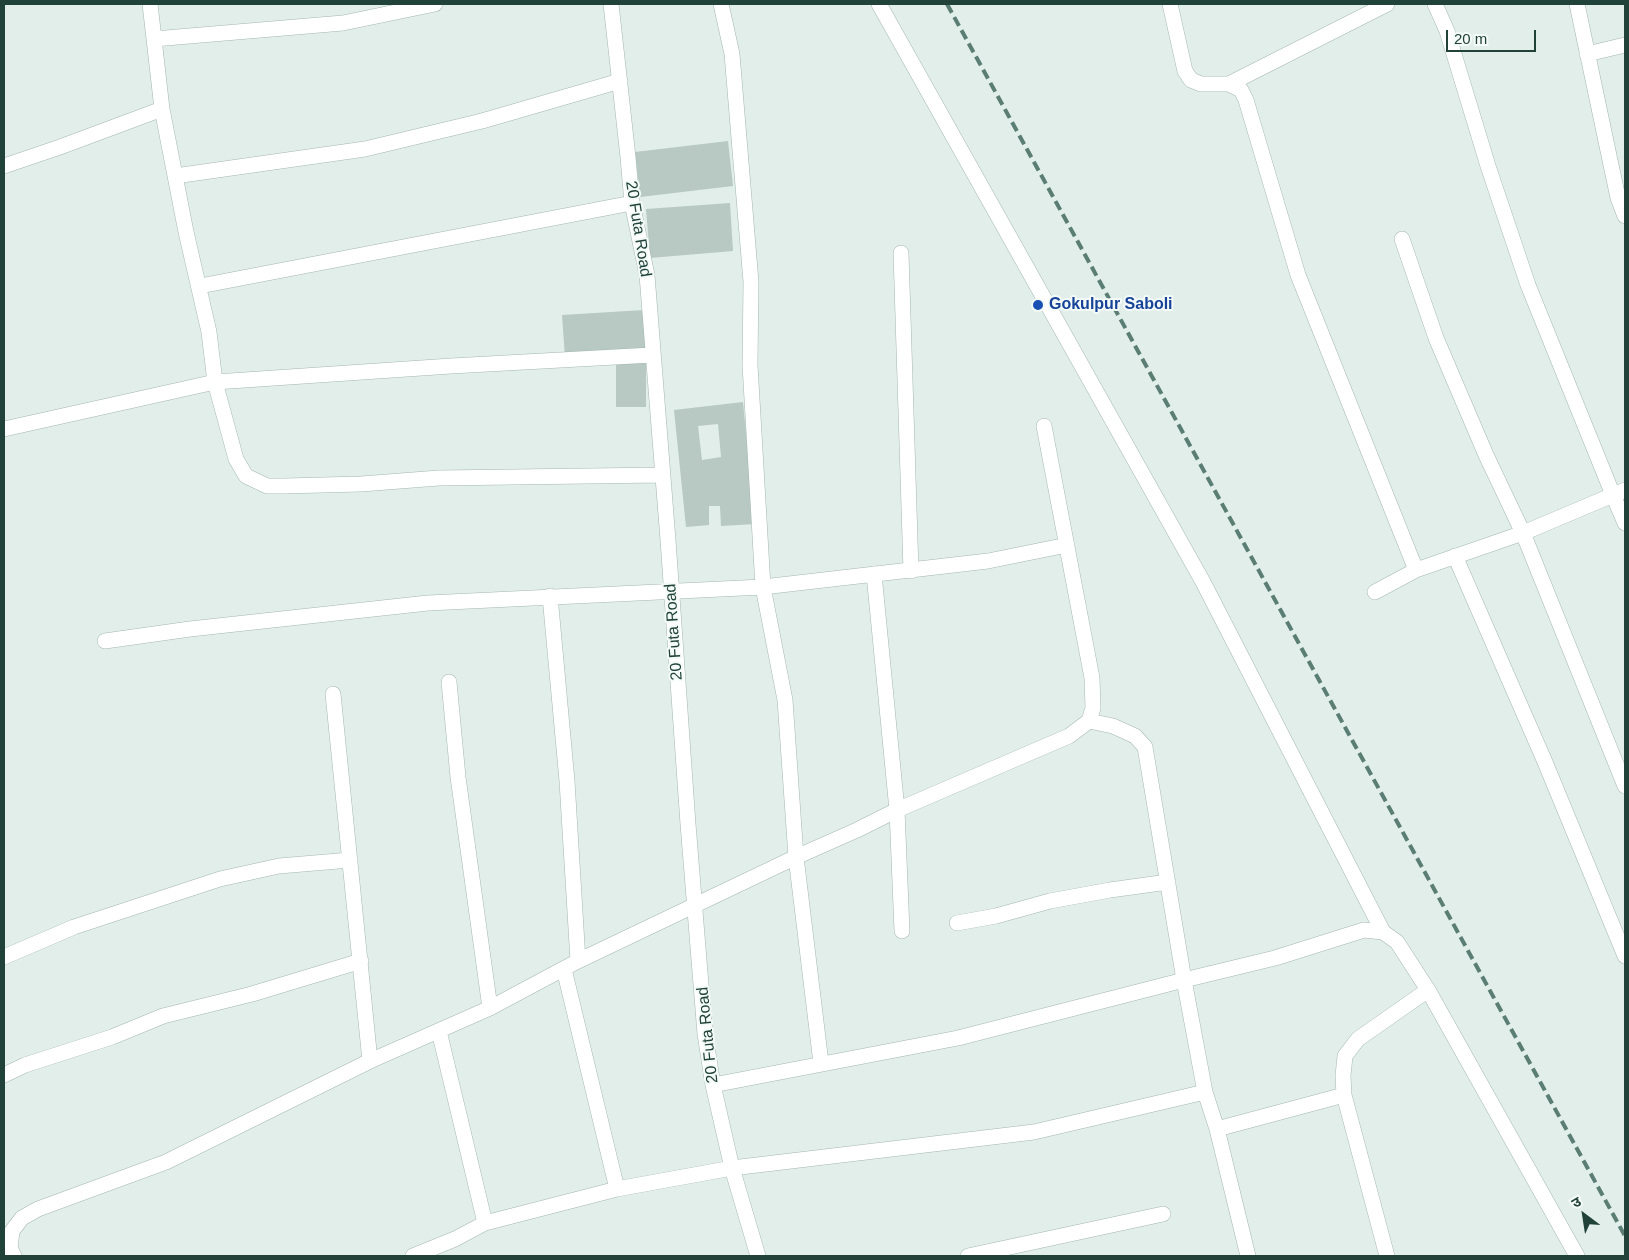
<!DOCTYPE html>
<html>
<head>
<meta charset="utf-8">
<style>
	body { margin:0 }
	#map { position:relative; width:1629px; height:1260px; overflow:hidden; background:#e2eee9; font-family:Helvetica,"Noto Sans Devanagari",sans-serif }
	canvas { display:block }
	.frame { position:absolute; inset:0; border:5px solid #204239; pointer-events:none }
	.north { position:absolute; left:1559px; top:1190px; width:50px; height:50px; -webkit-text-stroke:4px #f3faf7; paint-order:stroke; rotate:329deg; font-size:14px; font-weight:700; line-height:20px; text-align:center; color:#204239 }
	.north::after { content:''; display:block; margin:auto; width:18px; height:22px; background:#204239; clip-path:polygon(50% 0,100% 100%,50% 72%,0 100%) }
	.scale { position:absolute; left:1446px; top:30px; width:90px; height:22px; box-sizing:border-box; border:2px solid #204239; border-top:0; padding-left:6px; font-size:15px; line-height:18px; white-space:nowrap; color:#204239; -webkit-text-stroke:4px #f3faf7; paint-order:stroke }
</style>
</head>
<body>
<div id="map">
<canvas width="1629" height="1260"></canvas>
<div class="frame"></div>
<div class="north">उ</div>
<div class="scale">20 m</div>
</div>
<script>
const context = document.querySelector('canvas').getContext('2d');
context.lineJoin = 'round';
function paint(path, color) { context.fillStyle = color; context.fill(path, 'evenodd'); }
const shape = rows => new Path2D(rows.map(r => 'M' + r).join(''));
function strokePath(path, color, width, dash) { context.strokeStyle = color; context.lineWidth = width; context.lineCap = dash ? 'butt' : 'round'; context.setLineDash(dash || []); context.stroke(path); }
function label(font, color, halo, rows, align = 'center') {
  context.font = font + ' Helvetica,sans-serif'; context.lineWidth = 4; context.setLineDash([]); context.textBaseline = 'middle'; context.strokeStyle = halo; context.fillStyle = color; for (const [text, x, y, turn = 0] of rows) {
    context.save(); context.translate(x, y); context.rotate((+turn || 0) * Math.PI / 180); context.textAlign = isNaN(turn) ? turn : align; if (halo) context.strokeText(text, 0, 0); context.fillText(text, 0, 0); context.restore();
  }
}
paint(shape([
	[728,141,733,186,640,197,635,152],
	[730,203,733,251,650,258,646,209],
	[644,310,646,351,565,357,562,315],
	[616,362,646,362,646,407,616,407],
	[743,402,755,524,721,526,720,506,709,506,709,525,686,527,674,410],
	[718,424,721,457,702,460,698,426]
]), '#b7c9c2');
const minor = shape([
	[150,4,162,109,186,232,209,332,215,382,236,459,246,476,267,486,284,486,361,484,439,478,662,475],
	[611,4,628,157,632,203,647,275,668,540,688,824,705,1034,713,1085,732,1168,758,1256],
	[721,4,732,54,751,282,750,365,763,587,785,700,796,857,821,1063],
	[879,4,1203,582,1383,932],
	[1170,4,1185,71,1191,80,1201,84,1229,84,1241,90,1246,100,1298,275,1416,570],
	[1435,4,1447,31,1488,166,1528,285,1613,495,1625,523],
	[1577,4,1618,198,1625,216],
	[154,39,343,23,435,4],
	[1587,54,1625,45],
	[1229,84,1387,4],
	[4,166,60,147,162,109],
	[175,176,365,149,482,121,620,81],
	[1402,239,1436,338,1486,455,1523,533,1625,786],
	[901,253,911,571],
	[200,286,632,203],
	[4,429,215,382,451,366,652,355],
	[1455,556,1545,762,1625,956],
	[874,574,897,810,902,931],
	[1375,592,1416,570,1523,533,1625,490],
	[550,596,567,781,578,961],
	[105,641,190,629,428,603,763,587,988,561,1067,545],
	[449,682,458,777,490,1008],
	[333,694,370,1061],
	[1089,721,1113,726,1135,736,1145,747,1184,980,1205,1092,1217,1129,1248,1256],
	[957,923,996,916,1050,901,1110,890,1168,882],
	[4,957,74,927,220,879,279,866,350,860],
	[564,969,617,1189],
	[439,1031,485,1223],
	[4,1075,25,1065,112,1037,163,1016,252,994,361,961],
	[713,1085,958,1038,1184,980,1275,958,1364,930,1383,932,1397,942,1428,990,1577,1256],
	[1217,1129,1344,1095],
	[14,1256,10,1248,12,1231,22,1218,38,1209,166,1162,370,1061,490,1008,578,961,796,857,857,830,897,810,1069,736,1089,721,1093,708,1092,678,1044,426],
	[413,1256,455,1239,485,1223,617,1189,732,1168,1034,1132,1205,1092],
	[968,1256,1163,1214],
	[1387,1256,1344,1095,1343,1076,1345,1056,1358,1039,1428,990]
]);
strokePath(minor, '#a4b7b1', 16);
strokePath(minor, '#fff', 15);
strokePath(shape([
	[947,4,1625,1236]
]), '#5a7d74', 4, [10, 5]);
for (const [x, y, r, color] of [
	[1038,305,6,"#1a4fb4"]
]) { const dot = new Path2D(); dot.arc(x, y, r, 0, 2 * Math.PI); context.fillStyle = color; context.fill(dot); strokePath(dot, '#f3faf7', 2); }
label('16px', '#204239', '#f3faf7', [
	["20 Futa Road",638,229,81],
	["20 Futa Road",674,632,-94],
	["20 Futa Road",708,1035,-96]
]);
label('bold 16px', '#164399', '#f3faf7', [
	["Gokulpur Saboli",1049,305]
], 'left');
</script>
</body>
</html>
